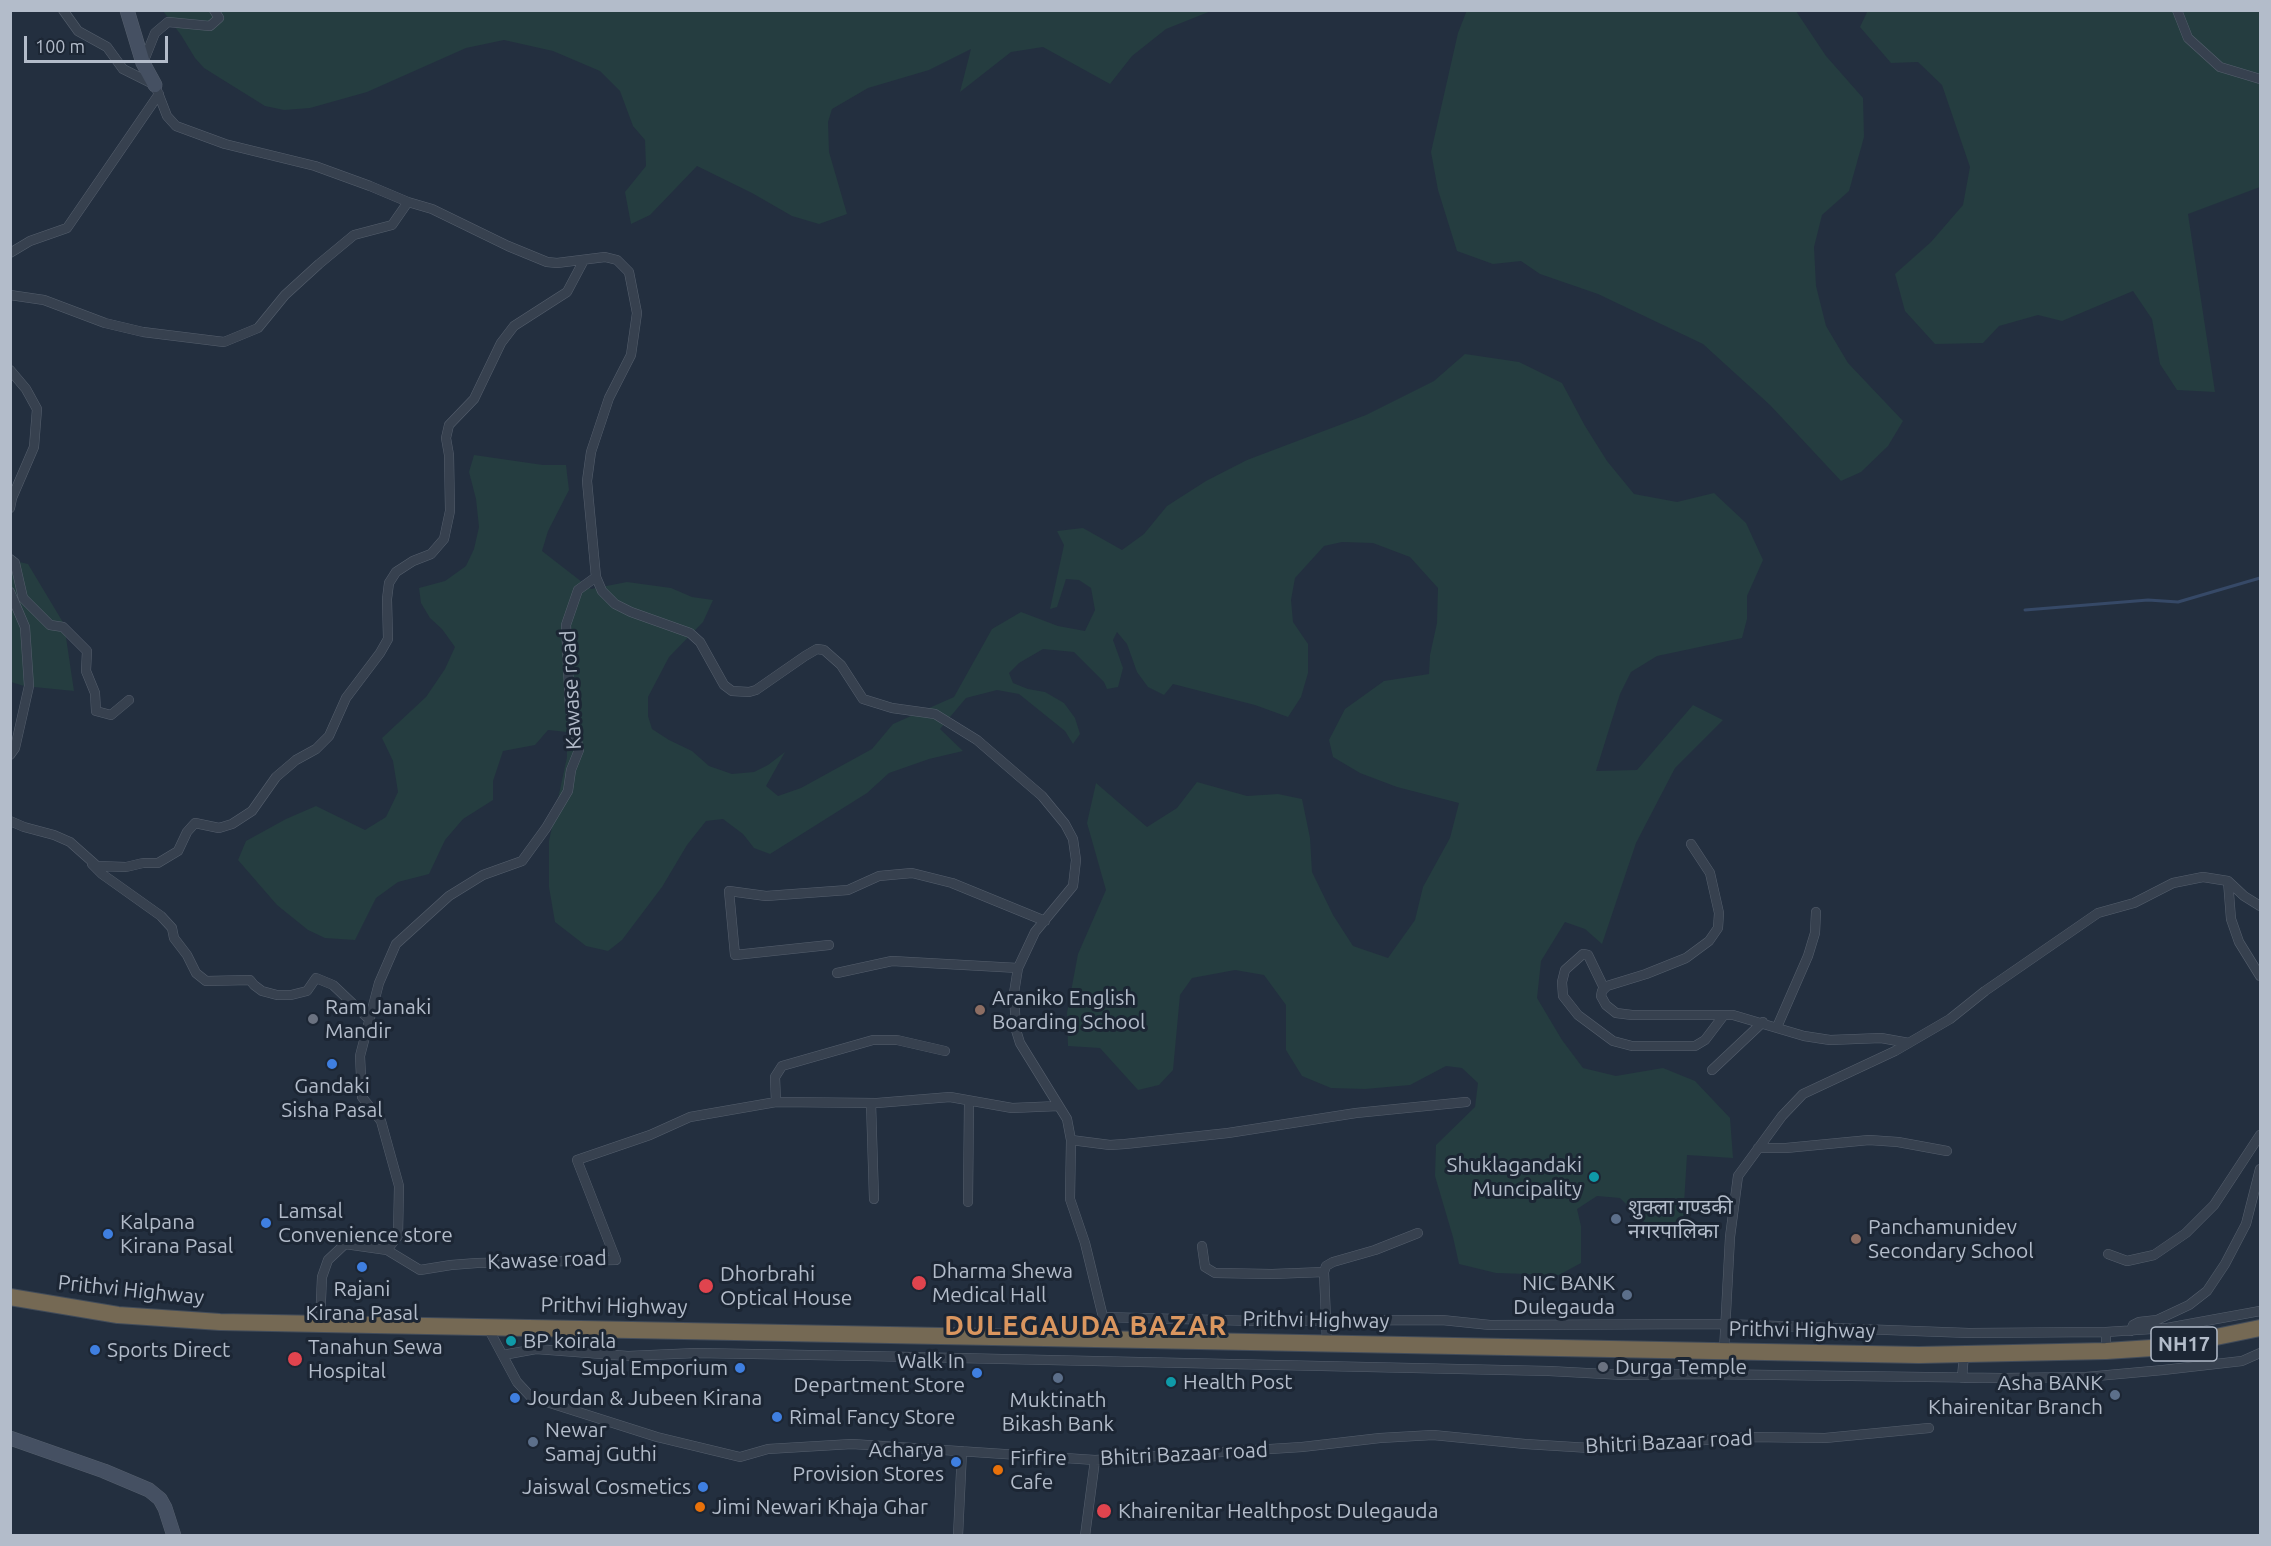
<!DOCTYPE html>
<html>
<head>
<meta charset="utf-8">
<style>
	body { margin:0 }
	#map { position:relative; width:2271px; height:1546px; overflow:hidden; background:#232f3f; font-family:Ubuntu,sans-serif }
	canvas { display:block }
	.frame { position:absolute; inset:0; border:12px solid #b3bcca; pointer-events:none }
	.scale { position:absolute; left:24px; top:36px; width:144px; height:27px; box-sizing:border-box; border:3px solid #b3bcca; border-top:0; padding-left:8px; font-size:18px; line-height:21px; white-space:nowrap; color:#b3bcca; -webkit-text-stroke:4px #1c2634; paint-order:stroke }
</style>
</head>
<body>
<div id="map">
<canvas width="2271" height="1546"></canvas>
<div class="frame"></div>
<div class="scale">100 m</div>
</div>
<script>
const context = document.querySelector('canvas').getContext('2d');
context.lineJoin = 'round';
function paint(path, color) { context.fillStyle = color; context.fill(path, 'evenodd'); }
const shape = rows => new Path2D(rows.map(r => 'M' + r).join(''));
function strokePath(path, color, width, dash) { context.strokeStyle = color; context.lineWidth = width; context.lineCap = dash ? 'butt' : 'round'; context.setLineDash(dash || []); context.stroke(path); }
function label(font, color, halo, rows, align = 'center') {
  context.font = font + ' Ubuntu,"Noto Sans Devanagari",sans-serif'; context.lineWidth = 6; context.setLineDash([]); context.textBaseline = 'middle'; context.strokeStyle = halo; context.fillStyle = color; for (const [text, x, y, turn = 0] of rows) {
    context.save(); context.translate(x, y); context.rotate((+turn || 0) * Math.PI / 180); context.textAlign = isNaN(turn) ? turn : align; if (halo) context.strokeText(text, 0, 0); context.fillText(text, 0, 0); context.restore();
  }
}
paint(shape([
	[1467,10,1796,11,1826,56,1863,98,1864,137,1849,191,1822,215,1814,247,1816,286,1826,326,1848,363,1903,421,1888,446,1861,472,1841,481,1770,405,1703,344,1598,294,1540,274,1521,261,1493,264,1457,251,1438,190,1431,152,1458,33],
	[1868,10,2260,11,2260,187,2188,214,2215,392,2177,390,2160,364,2152,319,2133,291,2062,321,2038,315,1999,326,1983,343,1935,344,1905,311,1895,274,1931,242,1963,205,1970,167,1942,85,1918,62,1891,63,1860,27],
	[163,11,1211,11,1166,29,1132,56,1110,84,1043,47,1011,52,960,92,971,49,929,70,868,88,832,109,828,122,829,152,847,214,819,224,792,216,752,193,697,166,650,215,631,224,625,192,646,166,645,140,633,126,620,91,600,71,553,51,504,40,466,48,367,92,310,108,284,110,265,106,204,68,195,58,181,35],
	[1465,354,1519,362,1562,383,1585,426,1607,461,1634,494,1677,502,1714,493,1746,523,1763,560,1747,596,1747,619,1742,638,1657,656,1631,672,1620,694,1596,771,1637,770,1693,705,1723,720,1675,768,1636,843,1602,944,1585,929,1565,922,1541,961,1537,998,1562,1040,1583,1068,1616,1076,1663,1068,1695,1081,1730,1118,1733,1158,1687,1155,1683,1220,1672,1226,1644,1222,1620,1198,1597,1196,1577,1209,1581,1226,1581,1263,1559,1275,1496,1273,1459,1264,1453,1237,1435,1176,1436,1145,1475,1107,1478,1083,1462,1068,1446,1066,1410,1085,1365,1089,1331,1088,1302,1076,1286,1050,1286,1005,1264,975,1235,970,1192,978,1180,995,1173,1070,1159,1085,1138,1090,1100,1048,1068,1046,1067,1013,1078,954,1106,890,1087,823,1096,783,1147,827,1177,808,1197,782,1247,796,1278,794,1302,799,1310,838,1312,872,1333,915,1353,946,1388,958,1415,920,1423,887,1450,838,1459,803,1397,787,1360,773,1333,757,1329,740,1345,709,1384,681,1429,674,1430,655,1437,623,1438,588,1410,557,1373,543,1342,542,1324,546,1295,578,1291,600,1293,622,1308,644,1308,673,1301,697,1288,717,1255,705,1173,684,1164,695,1148,687,1137,672,1127,644,1117,632,1113,640,1123,668,1118,687,1107,689,1104,682,1074,652,1043,649,1019,663,1009,673,1013,683,1028,689,1045,692,1064,703,1075,718,1080,734,1073,744,1065,731,1019,694,997,690,966,698,940,729,963,751,929,759,889,773,867,793,770,854,754,848,743,834,723,819,706,821,687,845,662,887,622,940,608,951,586,946,555,922,549,887,549,841,567,757,567,732,548,730,535,745,503,751,493,781,493,800,463,819,445,840,429,874,398,882,376,898,355,940,325,938,308,930,277,905,238,860,246,841,286,819,316,806,365,830,386,817,398,792,393,761,382,738,426,697,445,669,455,647,442,629,430,618,421,603,419,588,445,581,466,566,474,549,479,527,476,499,469,472,474,455,543,465,566,465,569,490,548,531,542,551,591,589,627,582,671,588,692,597,713,600,703,622,669,657,648,697,648,716,652,729,669,740,692,751,709,766,732,774,754,772,768,765,785,752,766,786,778,796,801,788,872,749,893,724,954,697,992,629,1021,612,1058,626,1085,631,1095,610,1091,588,1079,580,1066,579,1057,607,1050,609,1064,545,1057,531,1083,528,1122,550,1144,534,1167,506,1206,481,1247,460,1366,415,1434,381],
	[11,560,28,564,64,624,74,691,24,686,11,682]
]), '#253d40');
strokePath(shape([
	[2025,610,2148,600,2178,602,2260,578]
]), '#364967', 3);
const street = shape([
	[63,10,78,31,107,47,123,69,155,85,167,116,176,126,225,144,315,166,370,186,408,202,432,209,508,246,547,262,557,263,605,257,617,260,629,272,637,313,631,355,609,398,591,452,587,481,596,577,602,591,615,604,631,612,690,633,700,642,724,685,732,691,749,692,756,690,805,656,817,649,824,650,841,665,863,699,892,708,935,714,977,740,1042,796,1065,824,1073,839,1076,860,1073,886,1035,932,1018,968,1014,993,1016,1030,1020,1043,1067,1119,1071,1140,1070,1199,1085,1243,1103,1317,1106,1338],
	[2177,10,2188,38,2220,67,2260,79],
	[143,63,155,33,168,22,210,26,219,18,214,10],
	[10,253,30,241,67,228,159,94],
	[10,295,44,300,105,323,143,332,224,342,258,328,285,295,319,264,354,235,392,225,408,202],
	[10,370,26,389,37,409,34,447,12,498,10,508],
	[10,559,15,563,23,598,50,625,63,627,87,651,86,671,95,693,96,711,111,715,129,700],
	[10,592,25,627,29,686,15,748,10,755],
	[10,821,24,827,54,835,70,842,97,866,126,867,143,863,158,863,178,851,187,832,195,823,219,828,232,824,252,811,276,777,296,760,316,749,329,736,346,698,380,653,388,639,387,599,389,583,396,572,413,561,431,554,444,539,450,511,449,455,446,438,449,425,474,399,501,343,514,326,567,292,584,260],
	[1691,844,1710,873,1719,913,1718,928,1709,941,1686,958,1646,974,1607,986,1602,991,1601,996,1606,1005,1616,1013,1632,1015,1733,1015,1804,1036,1830,1040,1881,1038,1909,1043],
	[92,864,102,874,161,916,172,928,174,938,187,955,196,973,206,981,250,980,254,985,262,991,277,995,291,995,307,991,316,978,333,985,370,1020],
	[2228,881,2231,919,2239,942,2260,976],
	[829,945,735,955,729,891,766,896,848,890,879,876,912,873,952,883,1045,921],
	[837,973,892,961,1018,968],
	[1604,988,1588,955,1583,954,1565,970,1562,982,1563,996,1578,1015,1613,1041,1632,1046,1695,1046,1705,1040,1724,1015],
	[1777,1027,1808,956,1815,933,1816,912],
	[1712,1070,1763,1022],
	[776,1102,775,1077,782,1066,873,1040,897,1040,945,1051],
	[871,1103,874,1199],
	[1071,1140,1110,1145,1125,1144,1228,1133,1356,1113,1466,1102],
	[1758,1148,1786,1148,1869,1140,1898,1142,1947,1151],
	[968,1202,969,1101],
	[1202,1246,1205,1267,1215,1273,1272,1274,1324,1272],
	[387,1250,420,1270,451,1265,477,1263,616,1260,577,1160,650,1135,690,1117,776,1102,877,1103,950,1097,1012,1108,1059,1106],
	[2108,1254,2127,1261,2154,1255,2186,1233,2214,1205,2260,1135],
	[1103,1317,1255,1321,1442,1320,1490,1325,1724,1324,1969,1333,2106,1332],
	[320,1323,322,1277,328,1260,345,1244,387,1250,398,1236,399,1186,381,1121,362,1097,360,1056,379,983,396,944,449,896,483,875,522,861,546,828,568,791,571,770,579,750,570,708,566,625,578,590,596,577],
	[487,1326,517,1382,531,1397,657,1437,740,1457,768,1449,852,1444,1095,1460,1302,1447,1380,1438,1433,1435,1525,1444,1590,1448,1749,1437,1825,1438,1929,1428],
	[2131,1331,2133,1325,2139,1322,2157,1320,2189,1305,2207,1291,2225,1264,2246,1224,2260,1169],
	[1327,1343,1324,1272,1326,1266,1333,1262,1375,1250,1418,1233],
	[1724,1351,1730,1237,1738,1176,1782,1116,1803,1094,1895,1051,1950,1019,1985,991,2098,913,2134,903,2173,883,2203,877,2228,881,2244,896,2260,906],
	[2106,1351,2106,1332,2167,1328,2260,1311],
	[503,1355,536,1349,628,1356,696,1353,866,1356,1549,1371,1624,1375,1699,1374,2002,1378,2086,1377,2163,1370,2242,1361,2260,1353],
	[1962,1378,1964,1354],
	[958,1536,962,1451],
	[1085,1536,1095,1460]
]);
const secondary = shape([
	[127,10,143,63,155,85],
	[10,1438,104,1471,149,1490,160,1499,165,1508,174,1536]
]);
const highway = shape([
	[10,1297,118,1315,220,1322,1919,1355,2106,1351,2167,1347,2260,1328]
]);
strokePath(street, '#555f6d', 10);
strokePath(secondary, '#555f6d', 15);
strokePath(highway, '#424c5a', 18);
strokePath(street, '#37414f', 9);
strokePath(secondary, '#455062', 14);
strokePath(highway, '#756954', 16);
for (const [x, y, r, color] of [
	[980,1010,6,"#8d6e63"],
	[313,1019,6,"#6b7280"],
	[332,1064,6,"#3f7fe0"],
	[1594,1177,6,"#0f9aa8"],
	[1616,1219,6,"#5c6f8a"],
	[266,1223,6,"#3f7fe0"],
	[108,1234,6,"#3f7fe0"],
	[1856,1239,6,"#8d6e63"],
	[362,1267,6,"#3f7fe0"],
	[919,1283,8,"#e0444e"],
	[706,1286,8,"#e0444e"],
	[1627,1295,6,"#5c6f8a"],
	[511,1341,6,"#0f9aa8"],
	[95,1350,6,"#3f7fe0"],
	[295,1359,8,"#e0444e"],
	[1603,1367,6,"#6b7280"],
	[740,1368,6,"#3f7fe0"],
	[977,1373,6,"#3f7fe0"],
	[1058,1378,6,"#5c6f8a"],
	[1171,1382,6,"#0f9aa8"],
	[2115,1395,6,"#5c6f8a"],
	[515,1398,6,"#3f7fe0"],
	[777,1417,6,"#3f7fe0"],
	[533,1442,6,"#5c6f8a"],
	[956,1462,6,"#3f7fe0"],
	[998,1470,6,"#e8710a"],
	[703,1487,6,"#3f7fe0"],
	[700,1507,6,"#e8710a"],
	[1104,1511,8,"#e0444e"]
]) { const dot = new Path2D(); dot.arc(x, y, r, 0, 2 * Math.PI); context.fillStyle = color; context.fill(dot); strokePath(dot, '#1c2634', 2); }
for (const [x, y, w] of [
	[2184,1344,66]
]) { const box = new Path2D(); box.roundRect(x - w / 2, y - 17, w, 34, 4.5); context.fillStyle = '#1c2634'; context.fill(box); strokePath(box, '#b3bcca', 1.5); }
label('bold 20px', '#b3bcca', null, [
	["NH17",2184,1344]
]);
label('21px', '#b3bcca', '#1c2634', [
	["Kawase road",571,690,-93],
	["Kawase road",547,1260,-2],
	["Prithvi Highway",131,1290,6],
	["Prithvi Highway",614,1306,1],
	["Prithvi Highway",1316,1320,1],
	["Prithvi Highway",1802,1330,1],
	["Bhitri Bazaar road",1669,1442,-3],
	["Bhitri Bazaar road",1184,1454,-3]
]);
label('21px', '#b3bcca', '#1c2634', [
	["Araniko English",992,998],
	["Boarding School",992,1022],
	["Ram Janaki",325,1007],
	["Mandir",325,1031],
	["Gandaki",332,1086,"center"],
	["Sisha Pasal",332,1110,"center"],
	["Shuklagandaki",1582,1165,"right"],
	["Muncipality",1582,1189,"right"],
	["शुक्ला गण्डकी",1628,1207],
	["नगरपालिका",1628,1231],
	["Lamsal",278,1211],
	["Convenience store",278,1235],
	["Kalpana",120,1222],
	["Kirana Pasal",120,1246],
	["Panchamunidev",1868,1227],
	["Secondary School",1868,1251],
	["Dharma Shewa",932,1271],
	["Medical Hall",932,1295],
	["Dhorbrahi",720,1274],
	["Optical House",720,1298],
	["NIC BANK",1615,1283,"right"],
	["Dulegauda",1615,1307,"right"],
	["Rajani",362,1289,"center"],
	["Kirana Pasal",362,1313,"center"],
	["BP koirala",523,1341],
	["Tanahun Sewa",308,1347],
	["Hospital",308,1371],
	["Sports Direct",107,1350],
	["Walk In",965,1361,"right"],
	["Department Store",965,1385,"right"],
	["Durga Temple",1615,1367],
	["Sujal Emporium",728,1368,"right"],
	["Health Post",1183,1382],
	["Asha BANK",2103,1383,"right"],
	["Khairenitar Branch",2103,1407,"right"],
	["Jourdan & Jubeen Kirana",527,1398],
	["Muktinath",1058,1400,"center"],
	["Bikash Bank",1058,1424,"center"],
	["Rimal Fancy Store",789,1417],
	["Newar",545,1430],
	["Samaj Guthi",545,1454],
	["Acharya",944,1450,"right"],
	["Provision Stores",944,1474,"right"],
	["Firfire",1010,1458],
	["Cafe",1010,1482],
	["Jaiswal Cosmetics",691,1487,"right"],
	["Jimi Newari Khaja Ghar",712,1507],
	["Khairenitar Healthpost Dulegauda",1118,1511]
], 'left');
context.letterSpacing = '1.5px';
label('bold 27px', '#da965f', '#1c2634', [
	["DULEGAUDA BAZAR",1086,1326]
]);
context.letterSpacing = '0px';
</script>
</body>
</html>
